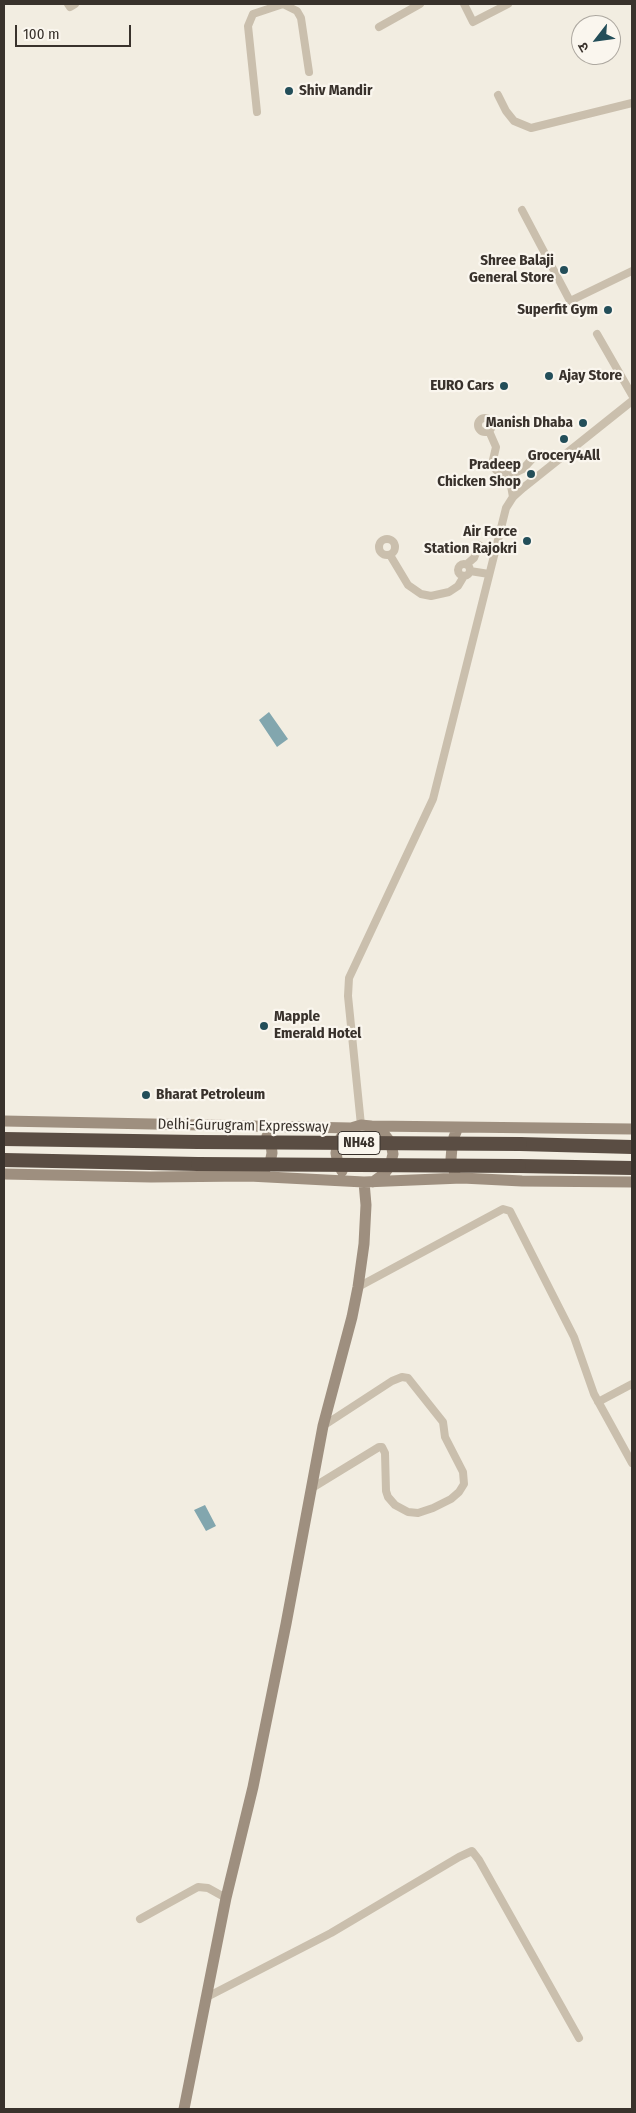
<!DOCTYPE html>
<html>
<head>
<meta charset="utf-8">
<style>
	body { margin:0 }
	#map { position:relative; width:636px; height:2113px; overflow:hidden; background:#f2ede1; font-family:"Fira Sans Condensed","Noto Sans Devanagari",sans-serif }
	canvas { display:block }
	.frame { position:absolute; inset:0; border:5px solid #39322c; pointer-events:none }
	.north { position:absolute; left:571px; top:15px; width:50px; height:50px; box-sizing:border-box; background:#faf6ee; border:1px solid #ada8a0; border-radius:50%; rotate:240deg; font-size:14px; font-weight:700; line-height:20px; text-align:center; color:#39322c }
	.north::after { content:''; display:block; margin:auto; width:18px; height:22px; background:#234e59; clip-path:polygon(50% 0,100% 100%,50% 72%,0 100%) }
	.scale { position:absolute; left:15px; top:25px; width:116px; height:22px; box-sizing:border-box; border:2px solid #39322c; border-top:0; padding-left:6px; font-size:15px; line-height:18px; white-space:nowrap; color:#39322c; -webkit-text-stroke:4px #faf6ee; paint-order:stroke }
</style>
</head>
<body>
<div id="map">
<canvas width="636" height="2113"></canvas>
<div class="frame"></div>
<div class="north">उ</div>
<div class="scale">100 m</div>
</div>
<script>
const context = document.querySelector('canvas').getContext('2d');
context.lineJoin = 'round';
function paint(path, color) { context.fillStyle = color; context.fill(path, 'evenodd'); }
const shape = rows => new Path2D(rows.map(r => 'M' + r).join(''));
function strokePath(path, color, width, dash) { context.strokeStyle = color; context.lineWidth = width; context.lineCap = dash ? 'butt' : 'round'; context.setLineDash(dash || []); context.stroke(path); }
function label(font, color, halo, rows, align = 'center') {
  context.font = font + ' "Fira Sans Condensed",sans-serif'; context.lineWidth = 4.5; context.setLineDash([]); context.textBaseline = 'middle'; context.strokeStyle = halo; context.fillStyle = color; for (const [text, x, y, turn = 0] of rows) {
    context.save(); context.translate(x, y); context.rotate((+turn || 0) * Math.PI / 180); context.textAlign = isNaN(turn) ? turn : align; if (halo) context.strokeText(text, 0, 0); context.fillText(text, 0, 0); context.restore();
  }
}
paint(shape([
	[269,712,288,739,277,747,259,720],
	[205,1505,216,1526,206,1531,194,1510]
]), '#82a6ae');
strokePath(shape([
	[68,4,70,7,75,4],
	[464,4,473,22,508,4],
	[379,27,420,4],
	[498,95,506,111,514,121,531,128,632,103],
	[257,112,248,26,253,14,283,4,297,11,301,18,309,72],
	[522,210,570,301,632,271],
	[597,334,632,395],
	'478 425a7 7 0 1 1 14 0a7 7 0 1 1-14 0Z',
	[489,431,496,447,493,460,495,469,500,474,504,476],
	'504.5 475a4.5 4.5 0 1 1 9 0a4.5 4.5 0 1 1-9 0Z',
	[513,474,523,469,532,459],
	[510,480,513,497],
	'379 547a8 8 0 1 1 16 0a8 8 0 1 1-16 0Z',
	[390,555,408,585,421,594,431,596,449,592,458,586,464,576],
	'458 570a6 6 0 1 1 12 0a6 6 0 1 1-12 0Z',
	[467,564,474,558,479,545],
	[470,571,489,574],
	[361,1125,348,996,349,978,433,799,506,508,513,497,523,488,632,401],
	[358,1287,503,1209,510,1211,574,1337,594,1394,632,1463],
	[598,1402,632,1384],
	[312,1488,379,1447,382,1447,385,1453,386,1491,388,1497,395,1505,408,1512,418,1513,433,1508,451,1499,459,1492,464,1484,463,1472,445,1437,443,1422,408,1378,402,1377,392,1381,323,1426],
	[140,1919,198,1887,208,1888,226,1898],
	[205,1998,331,1933,459,1857,472,1851,479,1860,579,2038]
]), '#cabfad', 8);
strokePath(shape([
	[4,1121,351,1128],
	[371,1126,632,1129],
	[265,1169,270,1163,272,1153,271,1143,267,1136],
	[342,1171,338,1164,336,1153,338,1142,344,1133,351,1128,361,1125,371,1126,384,1134,391,1143,393,1154,390,1166,384,1174,373,1182],
	[4,1174,151,1177,249,1176,364,1182,462,1178,522,1181,632,1182],
	[455,1174,451,1159,452,1147,454,1137,458,1127],
	[184,2109,226,1898,253,1787,286,1624,323,1426,352,1317,358,1287,364,1244,366,1205,364,1182]
]), '#9e8f7f', 11);
strokePath(shape([
	[4,1139,198,1142],
	[520,1144,632,1147],
	[4,1160,198,1164],
	[519,1166,632,1168]
]), '#5a4d43', 14);
strokePath(shape([
	[198,1142,520,1144],
	[198,1164,519,1166]
]), '#5a4d43', 14);
for (const [x, y, r, color] of [
	[289,91,5,"#234e59"],
	[564,270,5,"#234e59"],
	[608,310,5,"#234e59"],
	[549,376,5,"#234e59"],
	[504,386,5,"#234e59"],
	[583,423,5,"#234e59"],
	[564,439,5,"#234e59"],
	[531,474,5,"#234e59"],
	[527,541,5,"#234e59"],
	[264,1026,5,"#234e59"],
	[146,1095,5,"#234e59"]
]) { const dot = new Path2D(); dot.arc(x, y, r, 0, 2 * Math.PI); context.fillStyle = color; context.fill(dot); strokePath(dot, '#faf6ee', 2); }
for (const [x, y, w] of [
	[359,1143,42]
]) { const box = new Path2D(); box.roundRect(x - w / 2, y - 11.5, w, 23, 4); context.fillStyle = '#faf6ee'; context.fill(box); strokePath(box, '#39322c', 1); }
label('bold 14px', '#39322c', null, [
	["NH48",359,1143]
]);
label('bold 15px', '#39322c', '#faf6ee', [
	["Shiv Mandir",299,91,"left"],
	["Shree Balaji",554,261],
	["General Store",554,278],
	["Superfit Gym",598,310],
	["Ajay Store",559,376,"left"],
	["EURO Cars",494,386],
	["Manish Dhaba",573,423],
	["Grocery4All",564,456,"center"],
	["Pradeep",521,465],
	["Chicken Shop",521,482],
	["Air Force",517,532],
	["Station Rajokri",517,549],
	["Mapple",274,1017,"left"],
	["Emerald Hotel",274,1034,"left"],
	["Bharat Petroleum",156,1095,"left"]
], 'right');
label('15px', '#39322c', '#faf6ee', [
	["Delhi-Gurugram Expressway",243,1126,1]
]);
</script>
</body>
</html>
